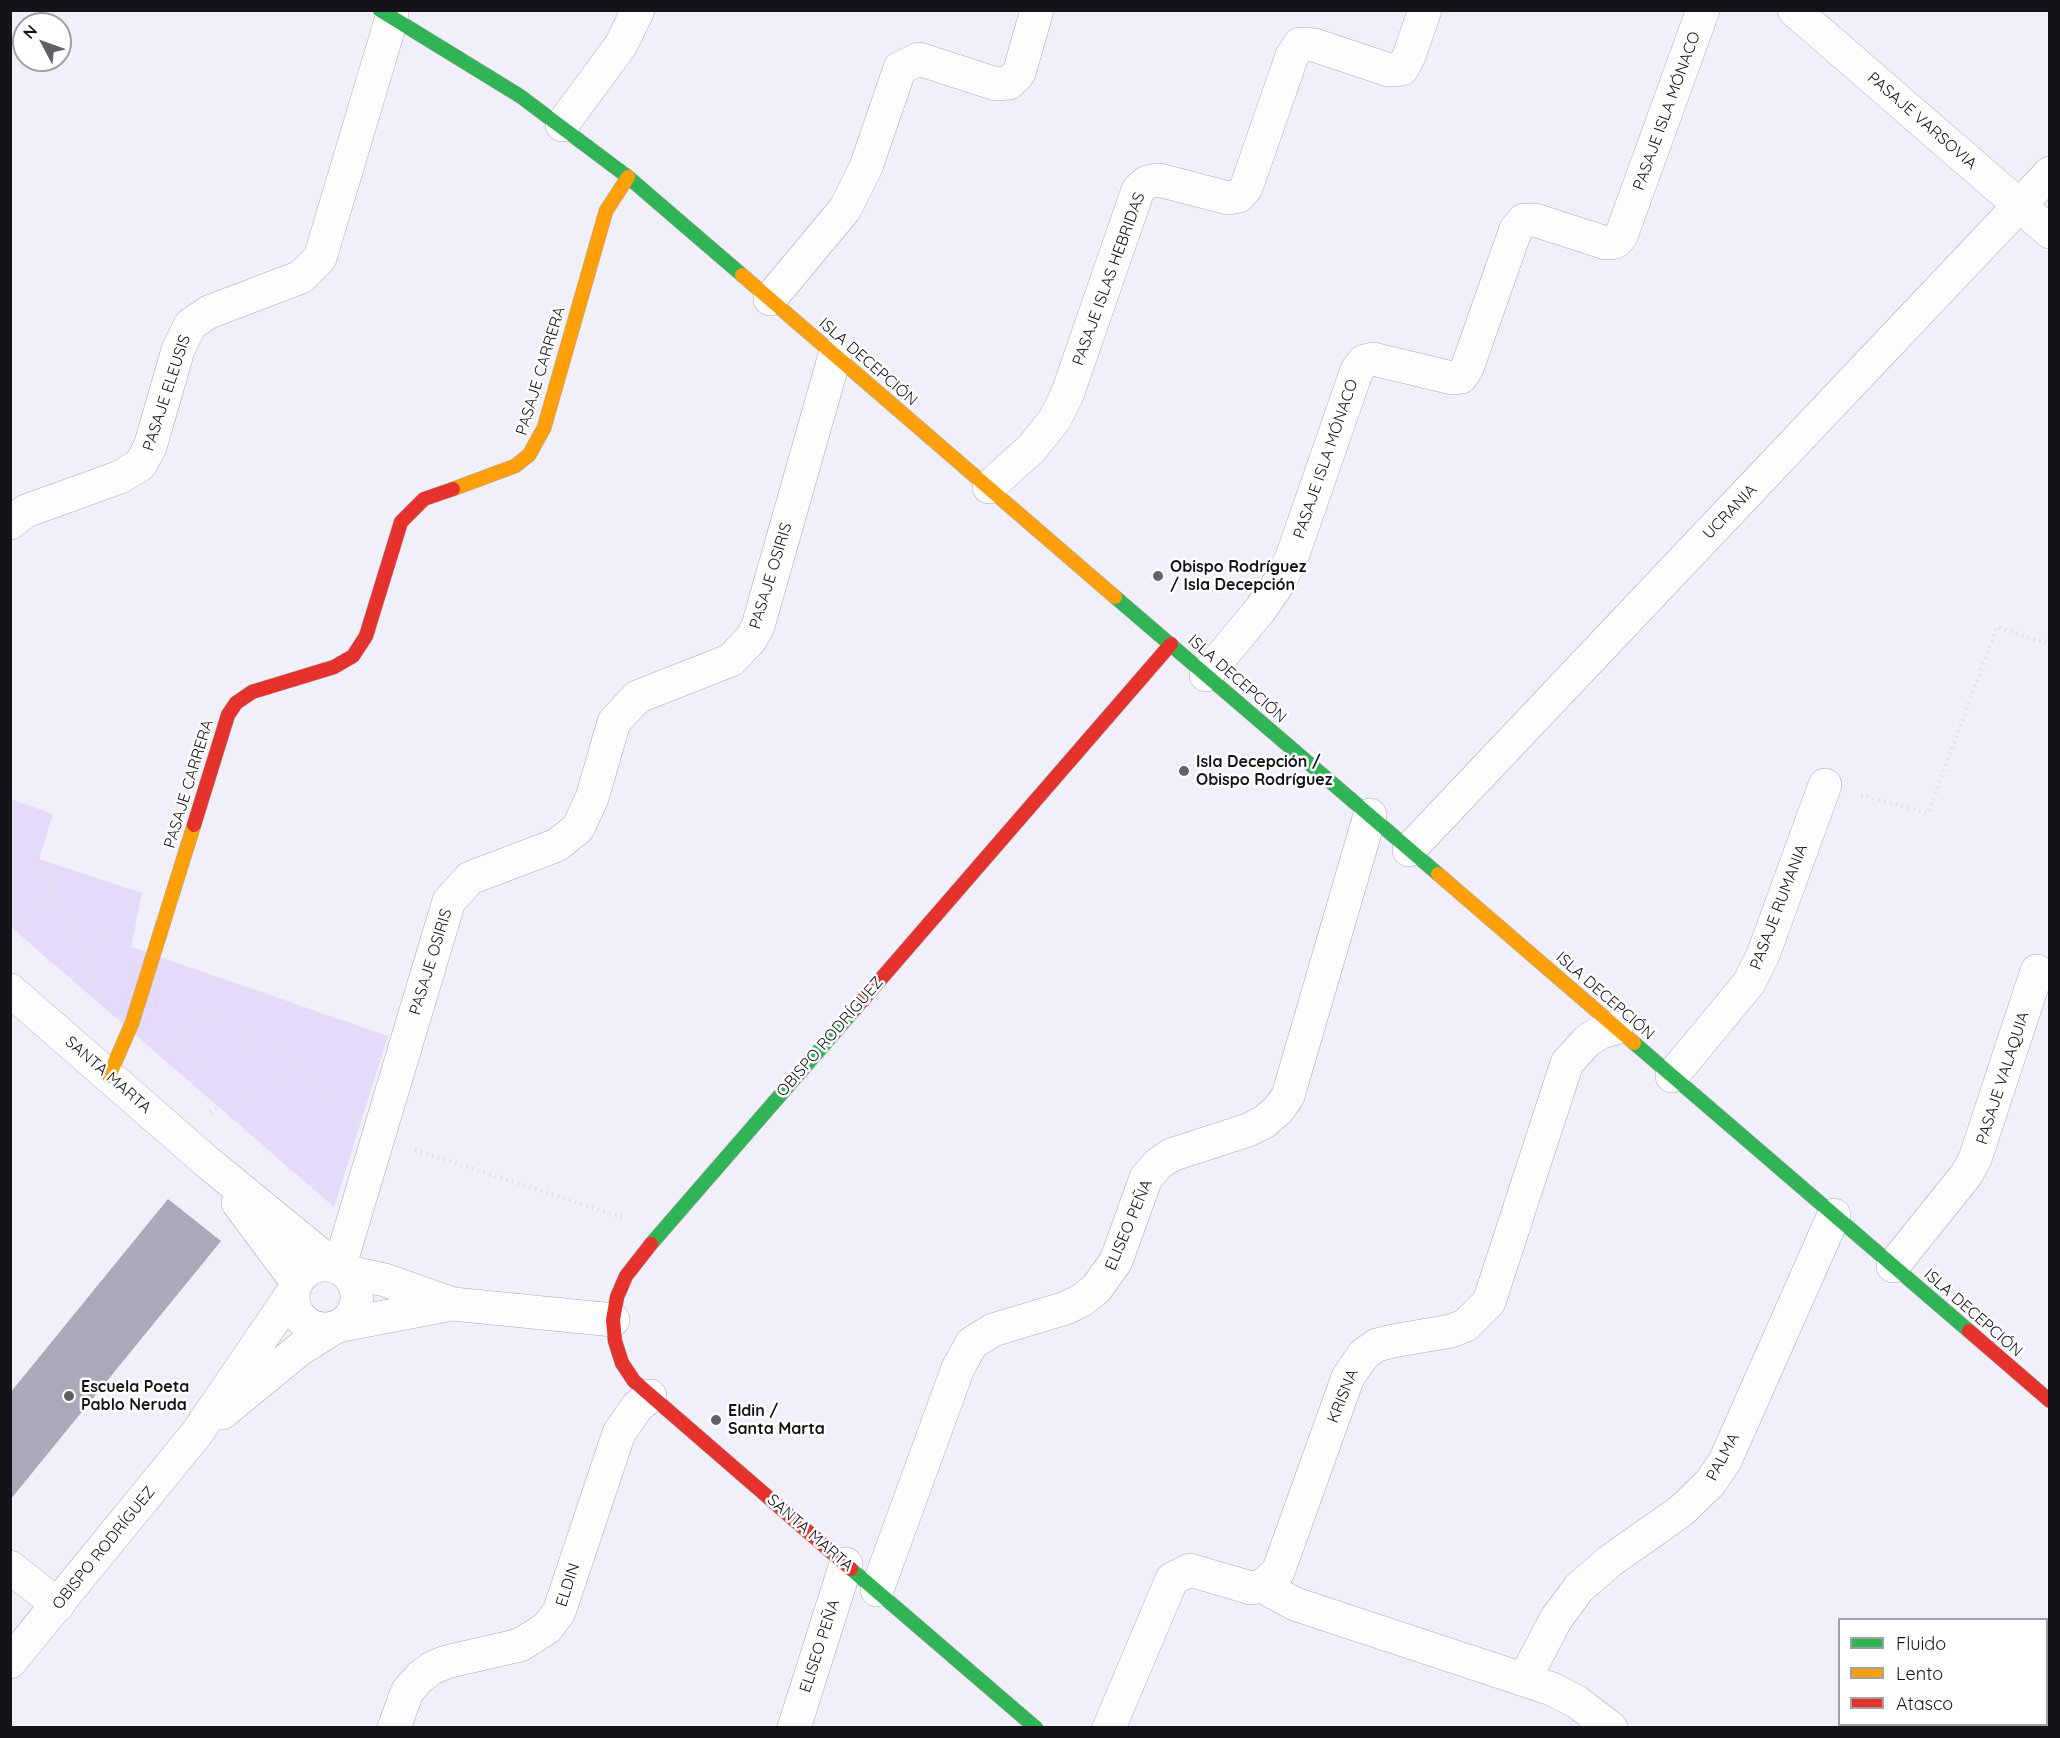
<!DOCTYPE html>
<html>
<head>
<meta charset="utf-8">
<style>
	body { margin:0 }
	#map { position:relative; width:2060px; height:1738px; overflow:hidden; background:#f1eff9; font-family:Quicksand,sans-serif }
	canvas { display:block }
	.frame { position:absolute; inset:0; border:12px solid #151319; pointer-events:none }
	.legend { position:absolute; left:1838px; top:1618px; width:210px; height:108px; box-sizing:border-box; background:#fff; border:2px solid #a1a1a3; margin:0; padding:8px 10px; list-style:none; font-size:18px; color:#151319 }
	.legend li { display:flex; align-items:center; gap:12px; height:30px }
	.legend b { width:30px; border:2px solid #a1a1a3 }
	.north { position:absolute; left:12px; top:12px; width:60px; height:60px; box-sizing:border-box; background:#fff; border:2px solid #a1a1a3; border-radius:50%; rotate:311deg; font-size:16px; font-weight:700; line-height:24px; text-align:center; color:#151319 }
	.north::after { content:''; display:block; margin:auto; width:21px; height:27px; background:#626067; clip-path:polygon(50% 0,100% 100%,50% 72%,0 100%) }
</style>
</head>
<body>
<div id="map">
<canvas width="2060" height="1738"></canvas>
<div class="frame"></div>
<ul class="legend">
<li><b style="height:8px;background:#30b455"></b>Fluido</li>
<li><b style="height:8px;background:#ff9f0a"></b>Lento</li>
<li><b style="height:8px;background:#e5322d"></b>Atasco</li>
</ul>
<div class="north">N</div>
</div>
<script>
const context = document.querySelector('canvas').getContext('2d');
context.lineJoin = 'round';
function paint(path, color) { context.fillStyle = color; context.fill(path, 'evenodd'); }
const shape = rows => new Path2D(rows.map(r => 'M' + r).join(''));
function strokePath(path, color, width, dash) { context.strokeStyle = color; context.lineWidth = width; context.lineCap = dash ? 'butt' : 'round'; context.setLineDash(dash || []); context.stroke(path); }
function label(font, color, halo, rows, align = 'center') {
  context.font = font + ' Quicksand,sans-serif'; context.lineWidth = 5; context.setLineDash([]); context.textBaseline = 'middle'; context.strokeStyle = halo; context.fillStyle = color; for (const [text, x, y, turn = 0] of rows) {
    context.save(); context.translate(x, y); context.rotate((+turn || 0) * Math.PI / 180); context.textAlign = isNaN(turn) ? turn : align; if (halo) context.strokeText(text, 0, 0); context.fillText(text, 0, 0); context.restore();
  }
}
paint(shape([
	[11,799,53,814,39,859,142,893,131,947,388,1036,334,1207,11,927]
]), '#e3dbf9');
paint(shape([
	[168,1199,221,1241,10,1500,10,1393]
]), '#ada8b9');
const street = shape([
	[1794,10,2050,232],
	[562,125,621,45,638,10],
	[770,299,845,209,866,167,900,68,919,59,996,84,1009,83,1019,73,1037,10],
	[989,487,1032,448,1055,419,1067,395,1138,190,1147,182,1159,180,1228,198,1239,196,1246,188,1292,56,1300,44,1314,45,1389,70,1402,69,1409,56,1425,10],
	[10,523,26,511,120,477,140,465,150,447,178,350,190,325,209,312,301,277,320,258,392,17],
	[1206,675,1260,610,1280,581,1292,557,1357,370,1364,361,1373,359,1452,378,1461,377,1467,368,1516,229,1524,220,1535,220,1606,243,1615,242,1621,236,1703,10],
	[1409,850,2050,173],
	[10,990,206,1161,334,1266],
	[1672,1076,1749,983,1763,955,1825,785],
	[238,1203,297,1282],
	'293 1297a32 32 0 1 1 64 0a32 32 0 1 1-64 0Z',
	[1893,1266,1966,1175,1975,1159,2037,971],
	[339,1268,449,901,470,878,557,845,578,828,592,798,614,722,637,697,731,660,751,639,758,626,835,355],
	[344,1271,385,1280,453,1304,613,1320],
	[342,1325,452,1304],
	[222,1413,300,1349,332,1329],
	[10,1567,58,1605],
	[1262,1586,1295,1604,1552,1689,1577,1702,1611,1728],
	[877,1590,958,1368,972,1343,993,1330,1066,1308,1082,1300,1096,1289,1116,1261,1146,1178,1158,1164,1171,1155,1248,1130,1264,1122,1278,1110,1288,1096,1370,815],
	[10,1662,197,1433,293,1292],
	[1525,1678,1556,1619,1579,1588,1610,1561,1681,1511,1710,1483,1725,1461,1834,1215],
	[394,1728,407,1692,420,1677,432,1668,446,1662,520,1645,547,1628,559,1612,619,1433,637,1407,650,1396],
	[794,1728,846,1564],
	[1109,1728,1172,1579,1190,1570,1251,1588,1262,1586,1278,1572,1348,1377,1364,1354,1377,1345,1393,1341,1451,1331,1466,1325,1489,1302,1567,1063,1587,1041,1601,1032,1616,1028]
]);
const fast = shape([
	[380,10,520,96,628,177,742,275],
	[1115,597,1438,874],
	[1634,1043,1969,1331],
	[651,1244,854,1010],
	[851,1569,1036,1728]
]);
const slow = shape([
	[742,275,1115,597],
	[453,489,515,466,529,455,544,428,606,211,628,177],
	[1438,874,1634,1043],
	[109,1076,132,1023,194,825]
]);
const jam = shape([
	[194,825,228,715,236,703,252,692,334,667,353,656,366,636,401,522,424,499,453,489],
	[854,1010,1171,644],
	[651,1244,626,1276,617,1297,613,1320,615,1341,622,1363,634,1381,851,1569],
	[1969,1331,2050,1401]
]);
strokePath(street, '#abaab1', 34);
strokePath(fast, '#abaab1', 15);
strokePath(slow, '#abaab1', 15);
strokePath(jam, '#abaab1', 15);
strokePath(shape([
	[1861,795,1928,813,1997,627,2050,644],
	[10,859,22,857,40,864,50,881,51,891,42,910,33,916,23,919,10,918],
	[51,891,63,904,100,995],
	[81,943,121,933],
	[180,1001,234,1025,288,1055,347,1111],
	[196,1009,189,1040,194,1059,204,1068,218,1068,235,1058,250,1034],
	[161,1051,189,1040],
	[210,1112,301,1069],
	[415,1150,622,1217,624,1214]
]), '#e0e0e2', 4, [1.5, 4.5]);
strokePath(street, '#fdfdfe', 33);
strokePath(fast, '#30b455', 14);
strokePath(slow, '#ff9f0a', 14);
strokePath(jam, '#e5322d', 14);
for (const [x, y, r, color] of [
	[1158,576,6,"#626067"],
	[1184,771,6,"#626067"],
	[69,1396,6,"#626067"],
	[716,1420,6,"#626067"]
]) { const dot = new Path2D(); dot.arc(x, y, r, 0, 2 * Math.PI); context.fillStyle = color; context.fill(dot); strokePath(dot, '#fff', 2); }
label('16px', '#151319', '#fff', [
	["PASAJE ISLA MÓNACO",1667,111,-70],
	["PASAJE VARSOVIA",1922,121,41],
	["PASAJE ISLAS HEBRIDAS",1109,279,-70],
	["ISLA DECEPCIÓN",868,362,41],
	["PASAJE CARRERA",541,371,-73],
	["PASAJE ELEUSIS",167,393,-72],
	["PASAJE ISLA MÓNACO",1326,459,-71],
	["UCRANIA",1730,512,-46],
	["PASAJE OSIRIS",771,576,-73],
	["ISLA DECEPCIÓN",1237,679,41],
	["PASAJE CARRERA",189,784,-73],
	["PASAJE RUMANIA",1779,907,-69],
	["PASAJE OSIRIS",431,962,-73],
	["ISLA DECEPCIÓN",1605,996,41],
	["OBISPO RODRÍGUEZ",830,1037,-49],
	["SANTA MARTA",108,1075,41],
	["PASAJE VALAQUIA",2003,1078,-72],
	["ELISEO PEÑA",1129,1225,-67],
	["ISLA DECEPCIÓN",1973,1313,41],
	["KRISNA",1343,1396,-68],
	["PALMA",1723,1457,-62],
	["SANTA MARTA",810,1533,41],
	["OBISPO RODRÍGUEZ",104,1548,-51],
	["ELDIN",568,1585,-72],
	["ELISEO PEÑA",820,1646,-72]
]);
label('bold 16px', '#151319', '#fff', [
	["Obispo Rodríguez",1170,567],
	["/ Isla Decepción",1170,585],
	["Isla Decepción /",1196,762],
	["Obispo Rodríguez",1196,780],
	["Escuela Poeta",81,1387],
	["Pablo Neruda",81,1405],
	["Eldin /",728,1411],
	["Santa Marta",728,1429]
], 'left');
</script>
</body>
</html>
